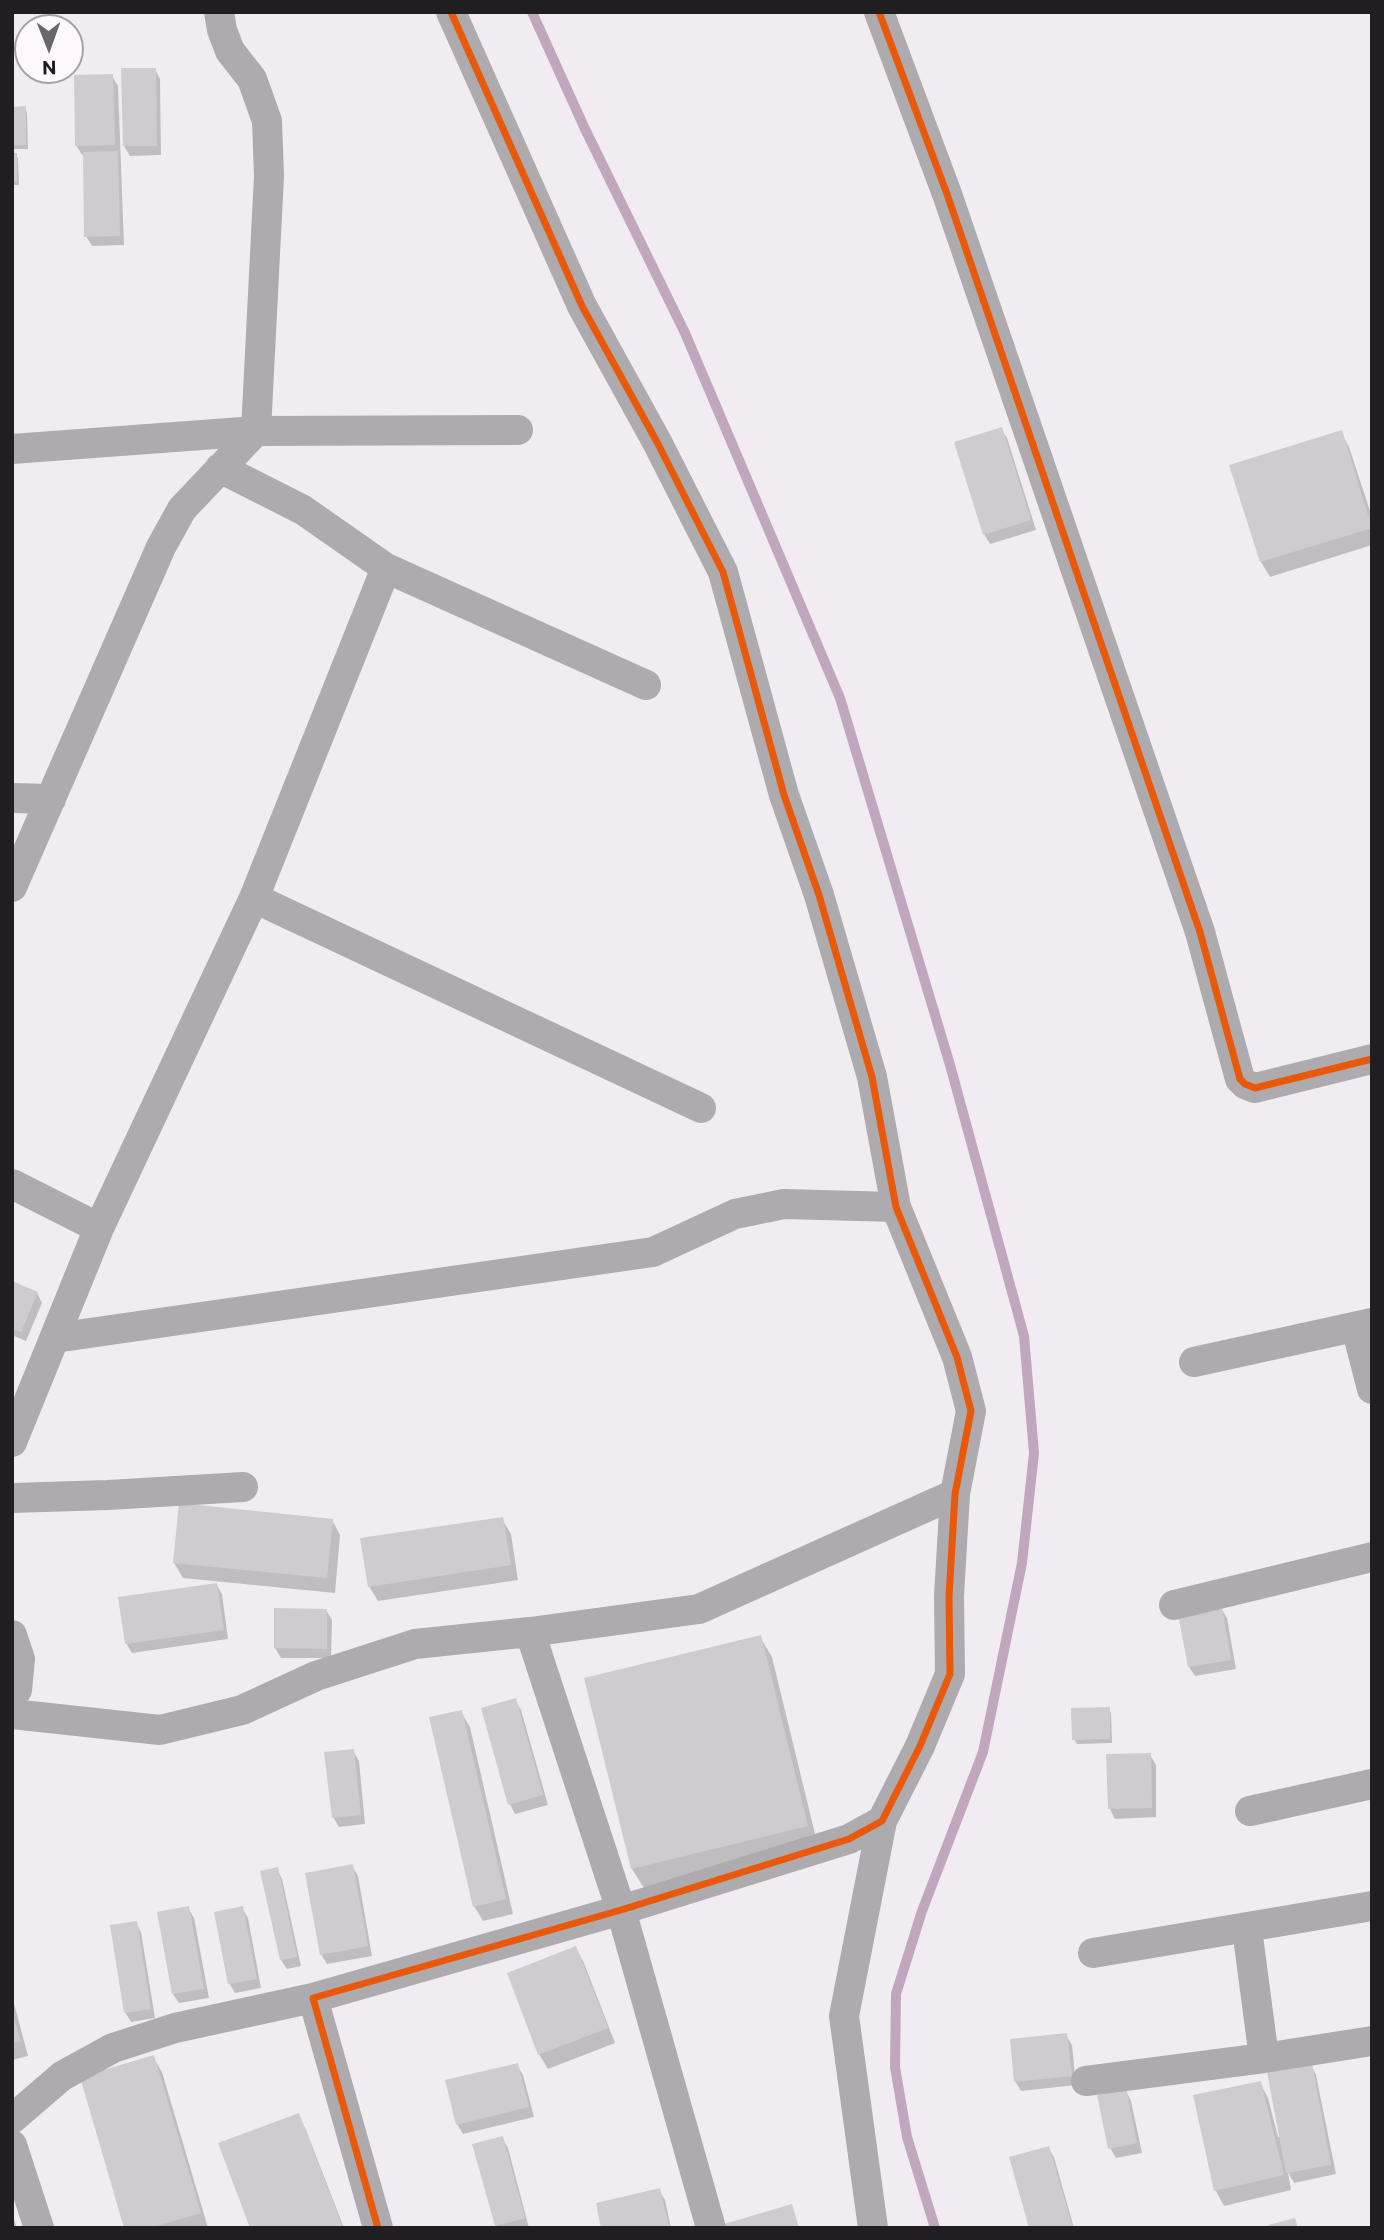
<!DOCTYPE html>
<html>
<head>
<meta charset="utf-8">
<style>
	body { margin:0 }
	#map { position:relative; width:1384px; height:2240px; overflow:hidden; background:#f1ecf1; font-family:Commissioner,sans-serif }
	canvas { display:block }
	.frame { position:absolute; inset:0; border:14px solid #211e21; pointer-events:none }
	.north { position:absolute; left:14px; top:14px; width:70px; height:70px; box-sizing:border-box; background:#fff8fe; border:2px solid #a6a1a6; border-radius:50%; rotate:179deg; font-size:19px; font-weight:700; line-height:28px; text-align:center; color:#211e21 }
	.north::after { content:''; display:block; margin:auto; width:24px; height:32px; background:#6a666a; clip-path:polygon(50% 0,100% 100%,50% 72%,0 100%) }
</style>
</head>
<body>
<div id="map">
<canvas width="1384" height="2240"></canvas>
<div class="frame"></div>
<div class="north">N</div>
</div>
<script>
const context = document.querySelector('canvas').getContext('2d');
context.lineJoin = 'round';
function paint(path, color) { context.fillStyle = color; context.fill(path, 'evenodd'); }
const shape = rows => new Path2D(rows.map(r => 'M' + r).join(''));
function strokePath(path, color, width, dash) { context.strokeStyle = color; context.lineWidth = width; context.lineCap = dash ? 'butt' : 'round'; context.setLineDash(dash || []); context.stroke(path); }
paint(shape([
	[155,69,160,79,161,155,130,156,124,146],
	[112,76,118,86,124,245,92,246,86,236,85,155,82,155,76,145],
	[12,108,25,108,27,113,28,149,12,149],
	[12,154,16,154,18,159,19,185,12,185],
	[1001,429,1007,438,1036,530,990,544,984,534],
	[1341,432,1349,447,1372,517,1372,545,1270,577,1261,562,1231,467],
	[12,1283,37,1293,42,1303,26,1341,12,1335],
	[502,1519,511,1534,518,1580,378,1601,369,1586],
	[332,1520,340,1535,335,1593,183,1578,174,1563],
	[216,1584,222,1594,228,1639,132,1653,126,1643],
	[1221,1608,1227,1618,1236,1669,1195,1676,1189,1667],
	[326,1610,332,1620,331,1658,281,1658,275,1648],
	[760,1637,772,1657,818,1846,644,1888,632,1869,586,1680],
	[515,1700,521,1710,548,1805,515,1814,510,1804],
	[1109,1709,1111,1713,1112,1743,1077,1744,1074,1739],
	[461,1712,470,1727,513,1914,483,1921,474,1906],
	[353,1751,359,1761,365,1824,339,1827,333,1817],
	[1150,1755,1156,1765,1156,1817,1115,1819,1110,1809],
	[352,1866,358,1876,372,1956,327,1964,321,1954],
	[277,1869,282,1879,301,1966,287,1969,281,1960],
	[188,1908,194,1918,209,1998,179,2003,173,1994],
	[242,1908,248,1918,261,1988,235,1993,229,1983],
	[136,1923,141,1932,155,2018,131,2022,125,2012],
	[576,1948,584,1963,615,2043,548,2069,539,2054],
	[12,1996,28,2056,12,2060],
	[1066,2035,1072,2045,1076,2085,1021,2091,1015,2081],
	[153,2057,162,2072,208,2228,126,2228],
	[517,2065,523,2075,534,2117,463,2134,457,2124],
	[1311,2065,1316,2075,1336,2174,1294,2183,1288,2172,1291,2190,1224,2206,1216,2191,1195,2097,1260,2083,1268,2098,1278,2137,1281,2136],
	[1126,2091,1131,2101,1142,2153,1116,2158,1110,2148],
	[298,2115,306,2130,344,2228,252,2228],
	[502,2138,508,2148,529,2228,498,2228,497,2226,475,2146],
	[1048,2148,1054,2157,1074,2228,1031,2228],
	[659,2190,665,2200,671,2228,603,2228],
	[12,2213,17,2228,12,2228]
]), '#0003');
strokePath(shape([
	[532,12,585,129,685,333,840,698,950,1065,1024,1336,1034,1453,1022,1563,983,1752,922,1911,896,1994,895,2067,907,2137,935,2228]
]), '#c0a7be', 10);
paint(shape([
	[121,68,156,68,157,146,123,146],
	[113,74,115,145,75,146,74,75],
	[26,106,26,145,12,145,12,107],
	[118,151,120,236,84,237,83,152],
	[12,153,17,153,17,181,12,181],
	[1002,427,1031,520,983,535,954,442],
	[1342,430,1372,528,1260,562,1229,465],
	[12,1281,38,1292,21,1332,12,1329],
	[179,1503,333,1519,327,1578,173,1563],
	[503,1517,511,1565,368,1587,360,1538],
	[217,1583,224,1630,125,1644,118,1597],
	[1222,1607,1231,1660,1188,1667,1178,1614],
	[274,1608,327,1609,327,1649,274,1648],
	[761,1635,808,1826,631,1869,584,1678],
	[516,1698,543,1795,508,1805,481,1708],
	[1110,1707,1110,1739,1072,1740,1071,1708],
	[462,1710,506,1899,473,1907,429,1717],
	[354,1749,361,1815,332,1818,324,1752],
	[1151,1753,1152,1808,1108,1809,1106,1754],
	[353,1864,368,1946,320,1955,305,1873],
	[278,1867,297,1957,280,1960,260,1871],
	[189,1906,204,1989,172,1994,157,1912],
	[243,1906,257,1979,228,1984,214,1912],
	[137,1921,151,2009,124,2013,110,1925],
	[576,1946,608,2028,538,2055,507,1973],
	[12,2011,21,2041,12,2043],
	[1067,2033,1072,2076,1014,2082,1010,2039],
	[154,2055,201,2213,150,2228,124,2228,80,2077],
	[518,2063,529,2107,456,2125,445,2080],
	[1312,2063,1331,2165,1286,2173,1267,2072],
	[1261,2081,1284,2175,1214,2191,1193,2095],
	[1126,2089,1137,2143,1108,2149,1097,2095],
	[299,2113,343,2228,250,2228,218,2143],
	[503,2136,525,2218,495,2226,472,2144],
	[1049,2146,1073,2228,1029,2228,1009,2157],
	[660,2188,669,2226,601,2228,596,2203],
	[792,2204,799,2228,714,2228,714,2227],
	[1295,2218,1298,2228,1269,2228,1268,2225]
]), '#cfcbce');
strokePath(shape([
	[879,12,947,194,1178,868,1200,932,1240,1079,1245,1084,1255,1088,1372,1059],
	[12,449,256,431,518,430],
	[220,468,303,510,386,568,646,685],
	[12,798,51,799],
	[12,887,161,547,182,509,256,431,269,176,267,121,252,79,230,51,222,30,219,12],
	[254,898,701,1108],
	[12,1184,99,1228],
	[1356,1327,1372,1389],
	[55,1338,653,1252,735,1214,784,1204,896,1207],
	[1194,1362,1372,1323],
	[12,1442,99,1228,254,898,386,568],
	[12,1498,108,1495,243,1487],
	[1174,1605,1372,1557],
	[530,1632,621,1910,711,2228],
	[12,1635,20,1659,17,1690,12,1697],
	[12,1714,160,1730,242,1710,316,1676,415,1644,530,1632,699,1609,955,1494],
	[1250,1811,1372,1784],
	[1093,1953,1372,1906],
	[1264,2058,1372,2041],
	[1086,2081,1264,2058,1247,1929],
	[12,2119,62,2076,113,2048,175,2028,313,1998],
	[12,2145,39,2228],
	[378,2228,313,1998,621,1910,849,1839,882,1821,920,1746,950,1674,949,1596,955,1494,971,1411,957,1357,896,1207,872,1077,819,895,784,795,723,572,657,442,582,306,451,12],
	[873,2228,844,2016,882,1821]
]), '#aeabae', 30);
strokePath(shape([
	[879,12,947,194,1178,868,1200,932,1240,1079,1245,1084,1255,1088,1372,1059],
	[378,2228,313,1998,621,1910,849,1839,882,1821,920,1746,950,1674,949,1596,955,1494,971,1411,957,1357,896,1207,872,1077,819,895,784,795,723,572,657,442,582,306,451,12]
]), '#e8590c', 7);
</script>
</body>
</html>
